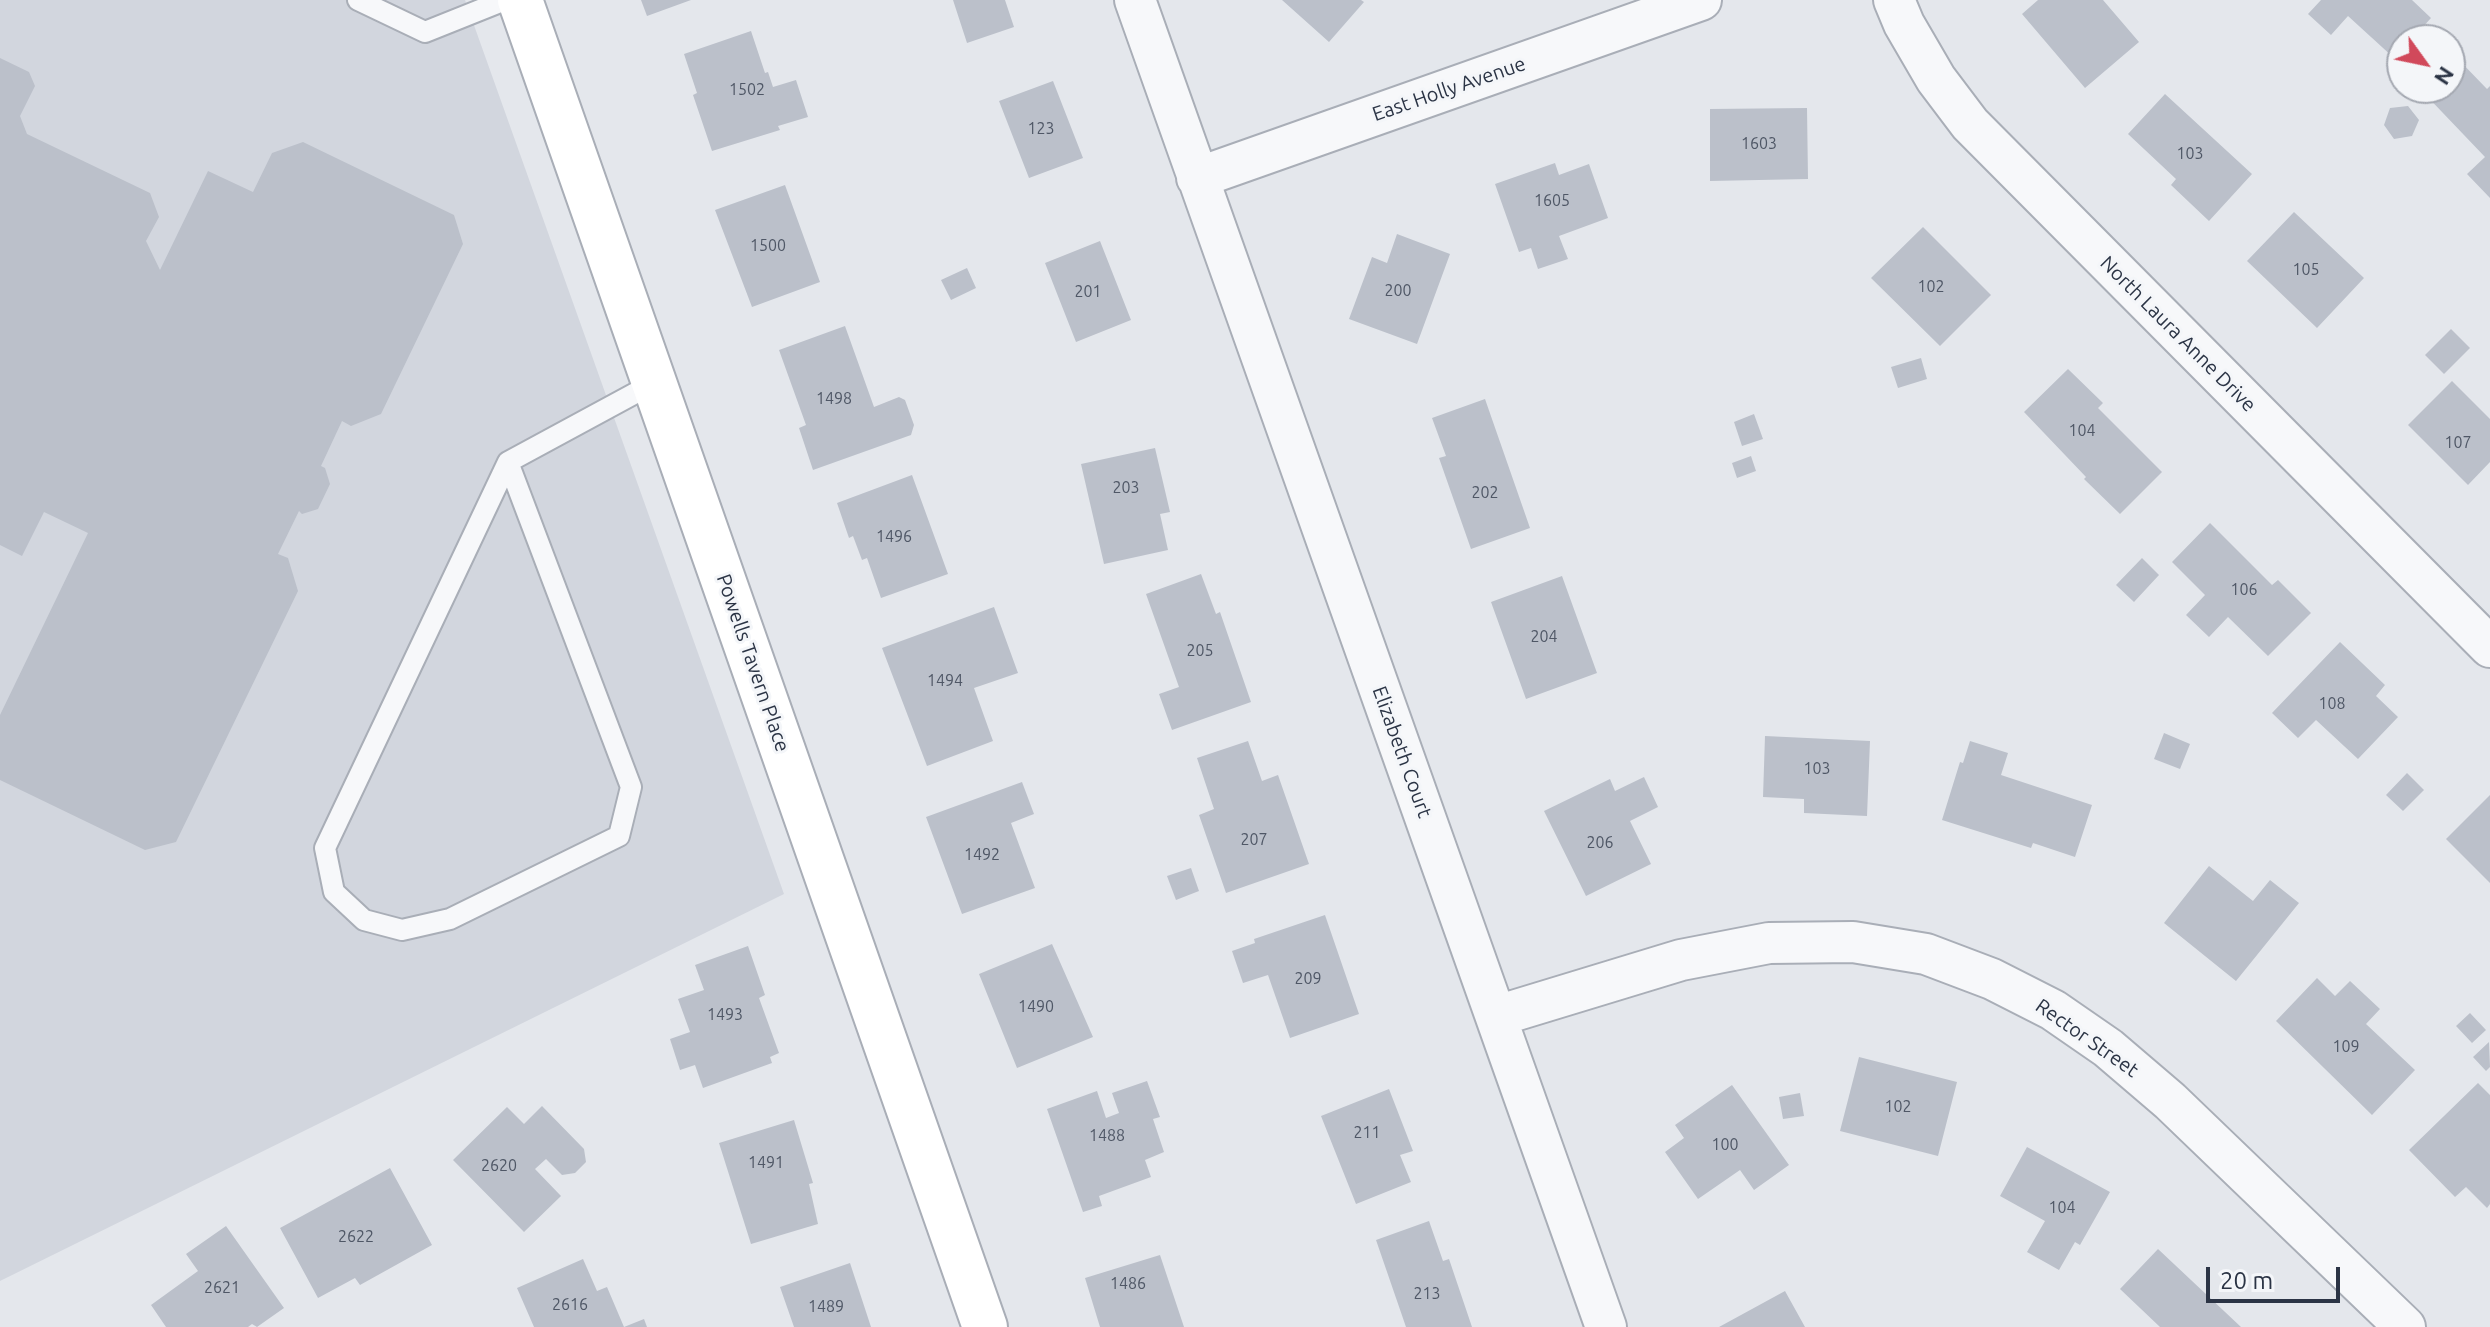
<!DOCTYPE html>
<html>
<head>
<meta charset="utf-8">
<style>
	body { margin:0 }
	#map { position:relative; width:2490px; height:1327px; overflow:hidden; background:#e4e7ec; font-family:Ubuntu,sans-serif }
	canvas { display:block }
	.north { position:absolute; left:2386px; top:24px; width:80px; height:80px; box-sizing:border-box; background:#f4f6f9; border:2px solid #a4a8b1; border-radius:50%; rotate:123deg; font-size:22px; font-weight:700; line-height:32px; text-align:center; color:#2b3445 }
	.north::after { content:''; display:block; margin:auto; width:28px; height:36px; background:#d1495b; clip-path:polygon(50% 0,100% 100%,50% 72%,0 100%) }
	.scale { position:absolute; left:2206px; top:1267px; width:134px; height:36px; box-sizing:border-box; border:4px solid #2b3445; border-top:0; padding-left:10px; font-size:24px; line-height:28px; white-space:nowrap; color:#2b3445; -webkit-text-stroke:6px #f4f6f9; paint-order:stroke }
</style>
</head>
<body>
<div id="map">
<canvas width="2490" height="1327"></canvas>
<div class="north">N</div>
<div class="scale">20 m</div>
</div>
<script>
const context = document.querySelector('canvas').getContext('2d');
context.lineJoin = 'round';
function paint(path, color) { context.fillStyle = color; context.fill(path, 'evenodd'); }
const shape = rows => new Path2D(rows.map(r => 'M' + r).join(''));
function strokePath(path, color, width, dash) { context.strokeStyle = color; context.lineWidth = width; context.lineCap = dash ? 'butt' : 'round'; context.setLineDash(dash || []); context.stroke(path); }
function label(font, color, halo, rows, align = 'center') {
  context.font = font + ' Ubuntu,sans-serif'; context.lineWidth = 6; context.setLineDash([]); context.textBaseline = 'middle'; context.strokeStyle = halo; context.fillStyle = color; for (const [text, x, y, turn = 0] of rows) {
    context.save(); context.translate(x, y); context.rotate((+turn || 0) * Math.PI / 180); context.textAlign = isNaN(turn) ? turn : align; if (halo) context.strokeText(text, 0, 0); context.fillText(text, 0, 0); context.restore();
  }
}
paint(shape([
	[0,0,465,0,784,894,0,1281]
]), '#d2d6de');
paint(shape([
	[641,0,691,0,647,16],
	[953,0,1005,0,1014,27,967,43],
	[1282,0,1361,0,1364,2,1329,42],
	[2038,0,2103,0,2139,42,2085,88,2022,14],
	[2321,0,2412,0,2431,18,2411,40,2402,40,2402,49,2394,58,2348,16,2331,35,2308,14],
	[751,31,765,73,768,72,773,87,796,80,808,117,778,126,780,130,712,151,693,95,697,93,684,54],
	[2456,57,2487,89,2490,86,2490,198,2467,174,2485,157,2421,90,2450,88,2450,62],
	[0,58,29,72,35,86,20,116,27,134,150,193,159,217,146,241,160,270,208,171,253,192,272,153,303,142,454,215,463,244,381,414,351,426,342,421,321,466,325,468,330,484,318,509,302,514,299,511,278,554,288,558,298,591,176,842,145,850,0,780,0,715,88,533,44,512,22,556,0,545],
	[1053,81,1083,158,1029,178,999,101],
	[2165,94,2252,174,2209,221,2171,185,2176,179,2128,134],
	[2408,106,2419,120,2412,136,2394,139,2384,125,2390,108],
	[1807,108,1808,179,1710,181,1710,109],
	[1555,163,1559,175,1589,164,1608,218,1559,236,1568,259,1538,269,1531,248,1519,252,1495,184],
	[785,185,820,282,752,307,715,210],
	[2294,212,2364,278,2317,328,2247,261],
	[1923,227,1991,295,1940,346,1871,278],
	[1397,234,1450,254,1417,344,1349,319,1372,257,1387,263],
	[1100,241,1131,320,1076,342,1045,263],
	[967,268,976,288,951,300,941,280],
	[845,326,874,407,899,397,905,400,914,425,911,435,813,470,799,428,806,425,779,350],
	[2451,329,2470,348,2444,374,2425,355],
	[1921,358,1927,379,1898,388,1891,367],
	[2068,369,2103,403,2098,408,2162,472,2120,514,2084,479,2086,477,2024,412],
	[2452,381,2490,419,2490,462,2468,485,2408,425],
	[1485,399,1530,528,1471,549,1439,458,1446,456,1432,418],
	[1754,414,1763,439,1742,446,1734,422],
	[1155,448,1170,512,1160,514,1168,550,1104,564,1081,464],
	[1751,456,1756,471,1737,478,1732,463],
	[912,475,948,574,881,598,867,558,862,560,853,536,849,538,837,503],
	[2210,523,2272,585,2278,580,2311,613,2268,656,2228,617,2209,637,2186,615,2205,595,2172,562],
	[2142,558,2159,575,2134,602,2116,585],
	[1201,574,1216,614,1220,612,1251,702,1172,730,1159,694,1179,687,1146,594],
	[1562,576,1597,673,1526,699,1491,602],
	[994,607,1018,673,974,688,993,741,927,766,882,648],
	[2340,642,2385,685,2376,696,2398,717,2358,759,2316,720,2298,738,2272,713],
	[2164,733,2190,744,2180,769,2154,759],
	[1765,736,1870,741,1867,816,1804,813,1804,799,1763,797],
	[1248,741,1262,781,1278,775,1309,864,1226,893,1199,815,1214,809,1197,758],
	[1970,741,2008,753,2001,775,2092,805,2075,857,2033,843,2031,848,1942,820,1960,762,1963,763],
	[2407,773,2424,790,2403,811,2386,795],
	[1644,777,1658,807,1630,821,1651,864,1586,896,1544,811,1610,779,1615,791],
	[1022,782,1034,814,1011,823,1035,888,962,914,926,817],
	[2490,795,2490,883,2446,839],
	[2209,866,2253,901,2270,880,2299,903,2236,981,2164,923],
	[1191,868,1199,891,1176,900,1167,876],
	[1325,915,1359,1014,1290,1038,1268,975,1243,983,1232,951,1255,943,1254,939],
	[1052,944,1093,1037,1017,1068,979,974],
	[748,946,765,995,759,998,779,1053,770,1057,772,1063,703,1088,695,1065,680,1070,670,1039,690,1032,678,999,704,990,695,965],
	[2317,978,2335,996,2350,981,2380,1009,2366,1024,2415,1070,2372,1115,2276,1021],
	[2470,1013,2486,1030,2472,1043,2456,1026],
	[2489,1042,2490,1067,2486,1071,2473,1057],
	[1859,1057,1957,1082,1938,1156,1840,1131],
	[1147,1081,1160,1117,1153,1119,1164,1152,1145,1160,1151,1177,1099,1196,1102,1206,1083,1212,1047,1109,1097,1091,1106,1118,1119,1113,1112,1093],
	[2478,1083,2490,1095,2490,1204,2487,1208,2466,1187,2455,1197,2409,1150],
	[1732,1085,1789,1165,1754,1190,1740,1170,1698,1199,1665,1152,1684,1138,1675,1125],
	[1389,1089,1413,1151,1400,1155,1411,1182,1356,1204,1321,1116],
	[1800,1093,1804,1116,1783,1119,1779,1097],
	[542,1106,584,1149,586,1162,575,1173,562,1175,546,1159,535,1169,561,1196,524,1232,453,1160,507,1107,524,1124],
	[794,1120,813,1183,809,1184,818,1224,751,1244,719,1143],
	[2027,1147,2110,1192,2080,1245,2075,1242,2059,1270,2027,1252,2045,1221,2000,1196],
	[390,1168,432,1245,360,1285,355,1278,318,1298,280,1228],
	[1429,1221,1443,1261,1449,1259,1472,1327,1406,1327,1376,1240],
	[226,1226,284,1308,257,1327,252,1324,248,1327,166,1327,151,1305,198,1271,186,1254],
	[2158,1249,2241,1327,2160,1327,2120,1289],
	[1160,1255,1184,1327,1100,1327,1085,1278],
	[583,1259,597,1291,607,1287,624,1327,644,1319,647,1327,534,1327,517,1288],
	[850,1263,871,1327,794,1327,780,1287],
	[1785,1291,1805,1327,1719,1327]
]), '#bbc0ca');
const lane = shape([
	[358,0,425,32,505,0],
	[508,462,631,787,619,836,450,919,402,930,364,920,334,892,325,848,508,462,654,383]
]);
const street = shape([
	[1135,0,1606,1327],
	[1894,0,1904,24,1936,79,1970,124,2490,647],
	[1197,178,1701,0],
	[1497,1016,1681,960,1769,943,1853,942,1926,954,1992,979,2053,1010,2108,1048,2170,1101,2405,1327]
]);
const secondary = shape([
	[520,0,985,1327]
]);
strokePath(lane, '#a9aeb7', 24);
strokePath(street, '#a9aeb7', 44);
strokePath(secondary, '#a9aeb7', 48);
strokePath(lane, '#f7f8fa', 20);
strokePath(street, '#f7f8fa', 40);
strokePath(secondary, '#fff', 44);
label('16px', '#4f5766', null, [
	["1502",747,90],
	["123",1041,129],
	["1603",1759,144],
	["103",2190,154],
	["1605",1552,201],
	["1500",768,246],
	["105",2306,270],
	["102",1931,287],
	["200",1398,291],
	["201",1088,292],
	["1498",834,399],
	["104",2082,431],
	["107",2458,443],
	["203",1126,488],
	["202",1485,493],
	["1496",894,537],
	["106",2244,590],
	["204",1544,637],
	["205",1200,651],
	["1494",945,681],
	["108",2332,704],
	["103",1817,769],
	["207",1254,840],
	["206",1600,843],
	["1492",982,855],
	["209",1308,979],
	["1490",1036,1007],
	["1493",725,1015],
	["109",2346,1047],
	["102",1898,1107],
	["211",1367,1133],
	["1488",1107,1136],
	["100",1725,1145],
	["1491",766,1163],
	["2620",499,1166],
	["104",2062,1208],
	["2622",356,1237],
	["1486",1128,1284],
	["2621",222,1288],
	["213",1427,1294],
	["2616",570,1305],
	["1489",826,1307]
]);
label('20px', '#2b3445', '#f4f6f9', [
	["East Holly Avenue",1449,89,-19],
	["North Laura Anne Drive",2178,334,45],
	["Powells Tavern Place",753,663,71],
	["Elizabeth Court",1402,752,70],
	["Rector Street",2087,1038,35]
]);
</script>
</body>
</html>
